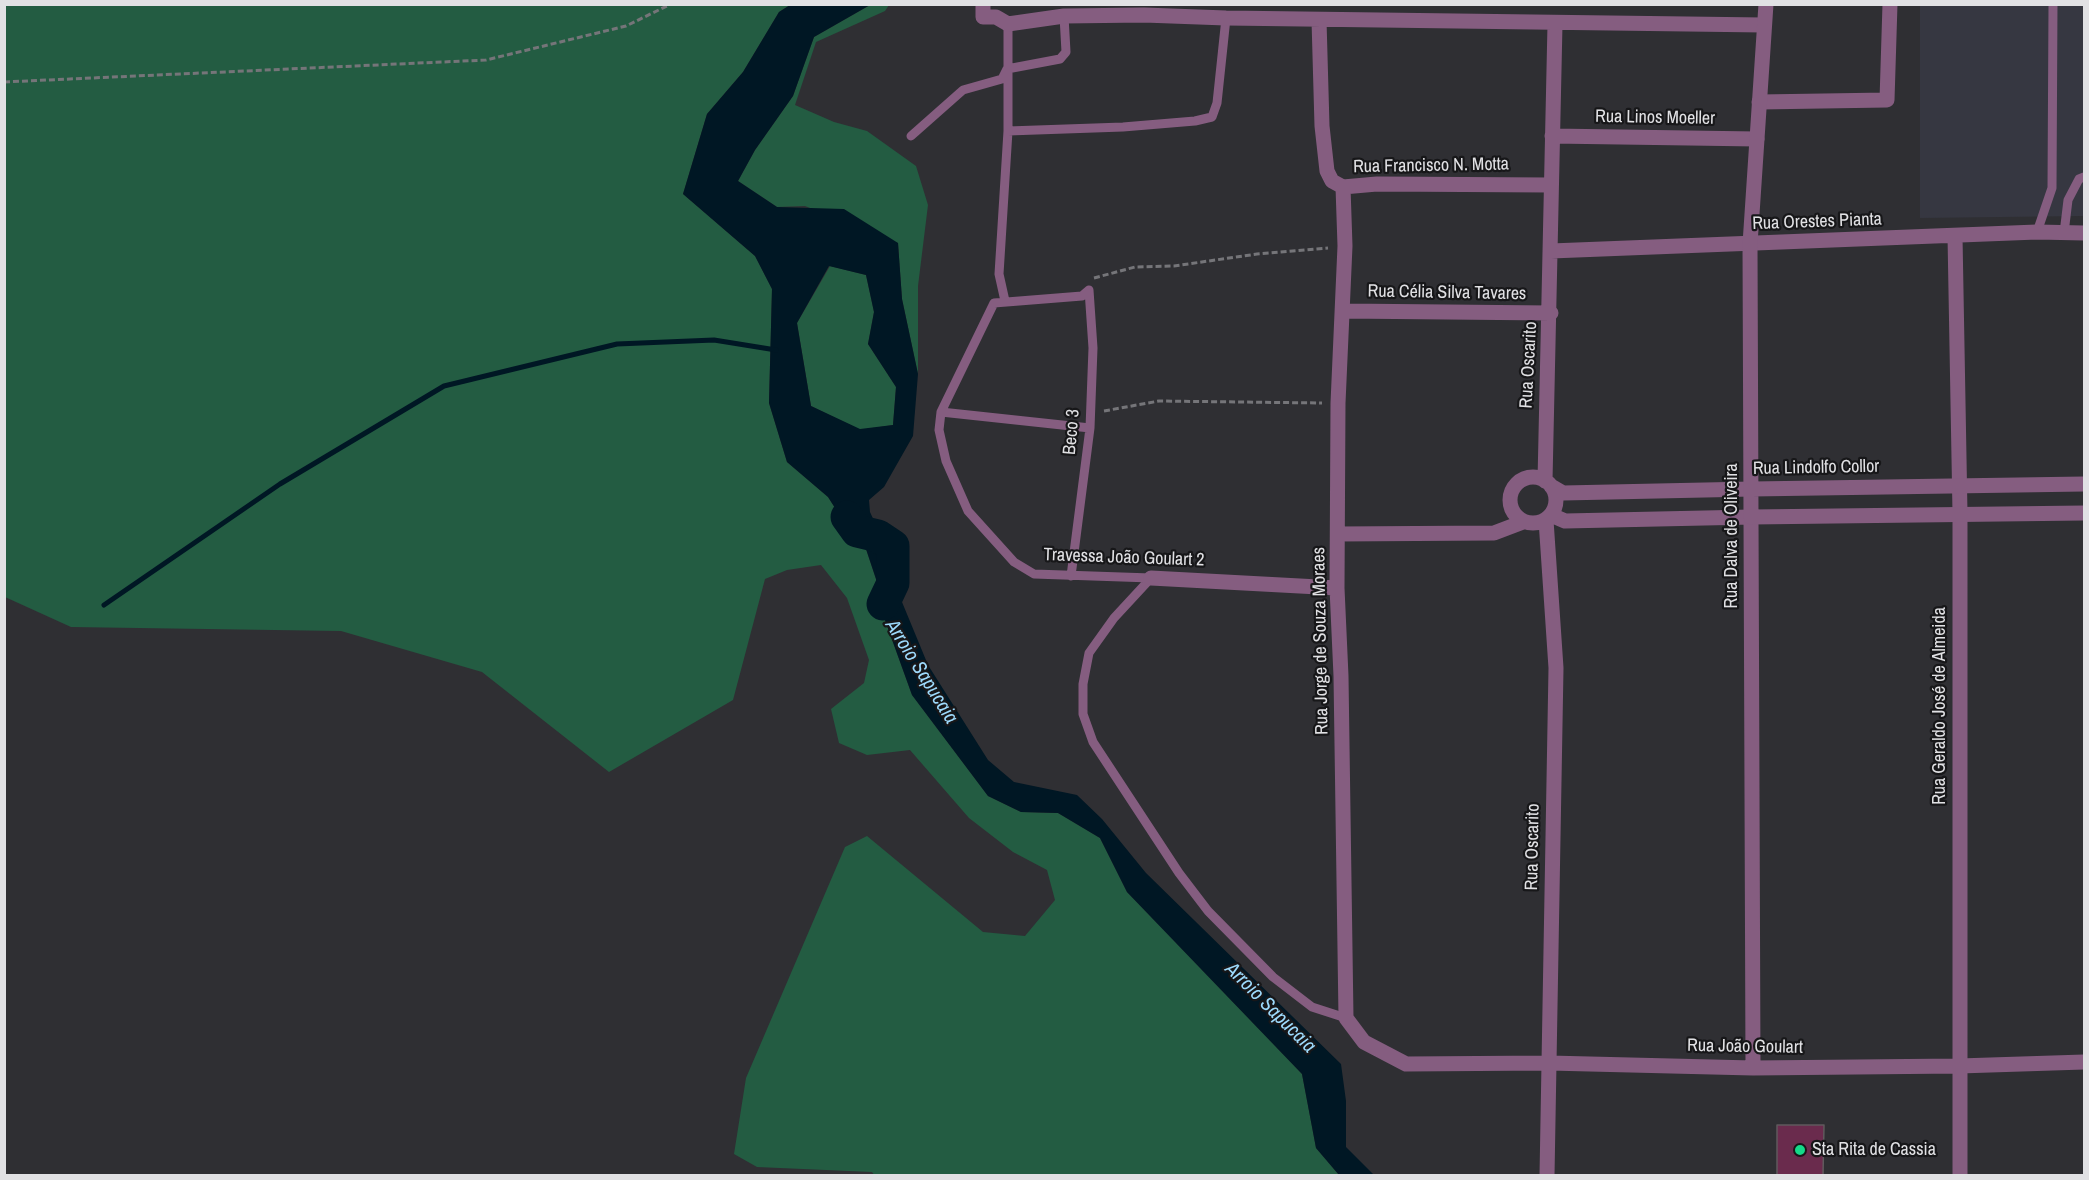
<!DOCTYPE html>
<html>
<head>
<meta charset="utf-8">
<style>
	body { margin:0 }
	#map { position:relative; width:2089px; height:1180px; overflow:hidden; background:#2f2f33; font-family:"Archivo Narrow",sans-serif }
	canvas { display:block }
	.frame { position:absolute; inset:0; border:6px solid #e1e1e4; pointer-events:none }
</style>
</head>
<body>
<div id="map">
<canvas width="2089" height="1180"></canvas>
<div class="frame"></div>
</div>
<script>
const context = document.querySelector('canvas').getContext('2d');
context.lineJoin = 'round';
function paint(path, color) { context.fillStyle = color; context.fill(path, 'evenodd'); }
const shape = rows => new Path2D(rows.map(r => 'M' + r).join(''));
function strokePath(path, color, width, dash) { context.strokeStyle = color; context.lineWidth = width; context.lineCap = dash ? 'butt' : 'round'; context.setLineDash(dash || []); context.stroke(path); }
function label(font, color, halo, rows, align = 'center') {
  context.font = font + ' "Archivo Narrow",sans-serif'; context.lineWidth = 4.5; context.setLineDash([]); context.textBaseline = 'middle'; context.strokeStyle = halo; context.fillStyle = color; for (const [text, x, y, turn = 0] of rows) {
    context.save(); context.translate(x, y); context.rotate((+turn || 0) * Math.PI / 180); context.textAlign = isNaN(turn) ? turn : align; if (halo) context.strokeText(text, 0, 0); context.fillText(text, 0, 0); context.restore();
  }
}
paint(shape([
	[1920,5,2084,5,2084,216,1920,218]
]), '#363741');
paint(shape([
	[5,5,790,5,779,12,743,72,707,114,683,194,755,256,772,289,769,403,787,462,828,497,846,525,866,549,878,585,881,609,912,695,988,796,1021,812,1058,813,1100,838,1127,892,1302,1074,1316,1148,1339,1175,875,1176,872,1172,757,1167,734,1154,746,1078,845,847,867,836,983,932,1025,936,1055,900,1047,870,1013,852,969,818,910,750,867,755,839,743,831,709,864,683,869,660,847,598,821,565,787,570,765,579,733,700,609,772,482,672,341,631,71,627,5,597],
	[870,5,889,5,885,11,816,42,795,105,834,122,867,131,916,166,928,205,918,286,918,374,902,299,898,243,805,206,777,207,738,181,755,150,793,96,814,37],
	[830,266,866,275,874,312,868,344,896,387,893,425,860,430,811,406,797,323]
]), '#235c42');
paint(shape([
	[790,5,870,5,814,37,793,96,755,150,738,181,777,207,844,209,898,243,902,299,918,374,913,436,884,487,869,500,870,512,900,577,902,602,928,665,988,760,1014,782,1077,795,1102,819,1146,873,1341,1064,1346,1101,1346,1147,1374,1175,1339,1175,1316,1148,1302,1074,1127,892,1100,838,1058,813,1021,812,988,796,912,695,881,609,878,585,866,549,846,525,828,497,787,462,769,403,772,289,755,256,683,194,707,114,743,72,779,12],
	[829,266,866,275,874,312,868,344,896,387,893,425,860,429,811,406,797,323]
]), '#001724');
strokePath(shape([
	[104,605,280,484,444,386,617,344,714,340,776,350]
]), '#001724', 5);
strokePath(shape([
	[847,517,857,531,878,536,893,546,893,583,883,604]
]), '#001724', 33);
const building = shape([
	[1777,1125,1824,1125,1823,1176,1777,1176,1777,1125]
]);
paint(building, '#6a2b4d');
strokePath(building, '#605a5d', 1.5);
strokePath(shape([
	[4,82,486,60,626,26,671,4],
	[1094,278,1135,267,1174,266,1257,254,1328,248],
	[1104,411,1159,401,1322,403]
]), '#757579', 3, [6, 3]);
strokePath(shape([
	[1008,131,1123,127,1195,121,1212,117,1217,103,1226,18],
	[911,136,963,90,1002,79,1007,69,1060,59,1066,52,1064,16],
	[2037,232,2052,188,2053,4],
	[2064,233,2068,200,2079,179,2084,177],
	[1005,301,999,274,1008,131,1008,24],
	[941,412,939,430,946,461,968,511,1014,562,1034,574,1151,578],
	[1071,576,1090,428,1093,348,1089,290,1082,296,994,303,941,412,1090,428],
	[1151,578,1114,618,1089,653,1083,684,1083,714,1093,742,1179,873,1208,911,1273,977,1312,1007,1346,1018]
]), '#855d80', 9);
strokePath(shape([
	[983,4,983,17,996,17,1008,24,1064,16,1144,15,1226,18,1764,25],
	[1319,20,1322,126,1327,171,1332,181,1343,187,1377,184,1550,185],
	[1759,102,1887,100,1890,4],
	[1552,136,1757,139],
	[1343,187,1345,246,1338,403,1337,588,1341,676,1346,1018,1364,1042,1406,1064,1549,1063,1753,1068,1959,1066,2084,1062],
	[1955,236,1960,513,1960,1176],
	[1551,251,2037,232,2084,233],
	[1343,311,1551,313],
	'1510 500a23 23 0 1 1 46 0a23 23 0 1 1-46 0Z',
	[1545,481,1555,24],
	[1551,486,1563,493,1752,489],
	[1551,515,1565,521,1751,517,1753,1068],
	[1546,520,1556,668,1547,1176],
	[1338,534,1494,533,1523,522],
	[1151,578,1337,588]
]), '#855d80', 15);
strokePath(shape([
	[1766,4,1750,244,1751,517,2084,513],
	[1752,489,2084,484]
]), '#855d80', 15);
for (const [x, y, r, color] of [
	[1800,1150,6,"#14d989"]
]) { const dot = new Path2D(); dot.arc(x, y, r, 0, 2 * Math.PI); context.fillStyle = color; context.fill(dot); strokePath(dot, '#171719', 2); }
label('18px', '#e1e1e4', '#171719', [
	["Rua Linos Moeller",1655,118,1],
	["Rua Francisco N. Motta",1431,166,-1],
	["Rua Orestes Pianta",1817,222,-2],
	["Rua Célia Silva Tavares",1447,293,1],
	["Rua Oscarito",1529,365,-87],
	["Beco 3",1072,432,-85],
	["Rua Lindolfo Collor",1816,468,-1],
	["Rua Dalva de Oliveira",1732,536,-90],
	["Travessa João Goulart 2",1124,558,2],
	["Rua Jorge de Souza Moraes",1321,641,-91],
	["Rua Geraldo José de Almeida",1940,706,-90],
	["Rua Oscarito",1533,847,-89],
	["Rua João Goulart",1745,1047,1]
]);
label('18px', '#e1e1e4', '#171719', [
	["Sta Rita de Cassia",1812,1150]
], 'left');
label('italic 20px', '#9ddafc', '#171719', [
	["Arroio Sapucaia",921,672,58],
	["Arroio Sapucaia",1270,1008,45]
]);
</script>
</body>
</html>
